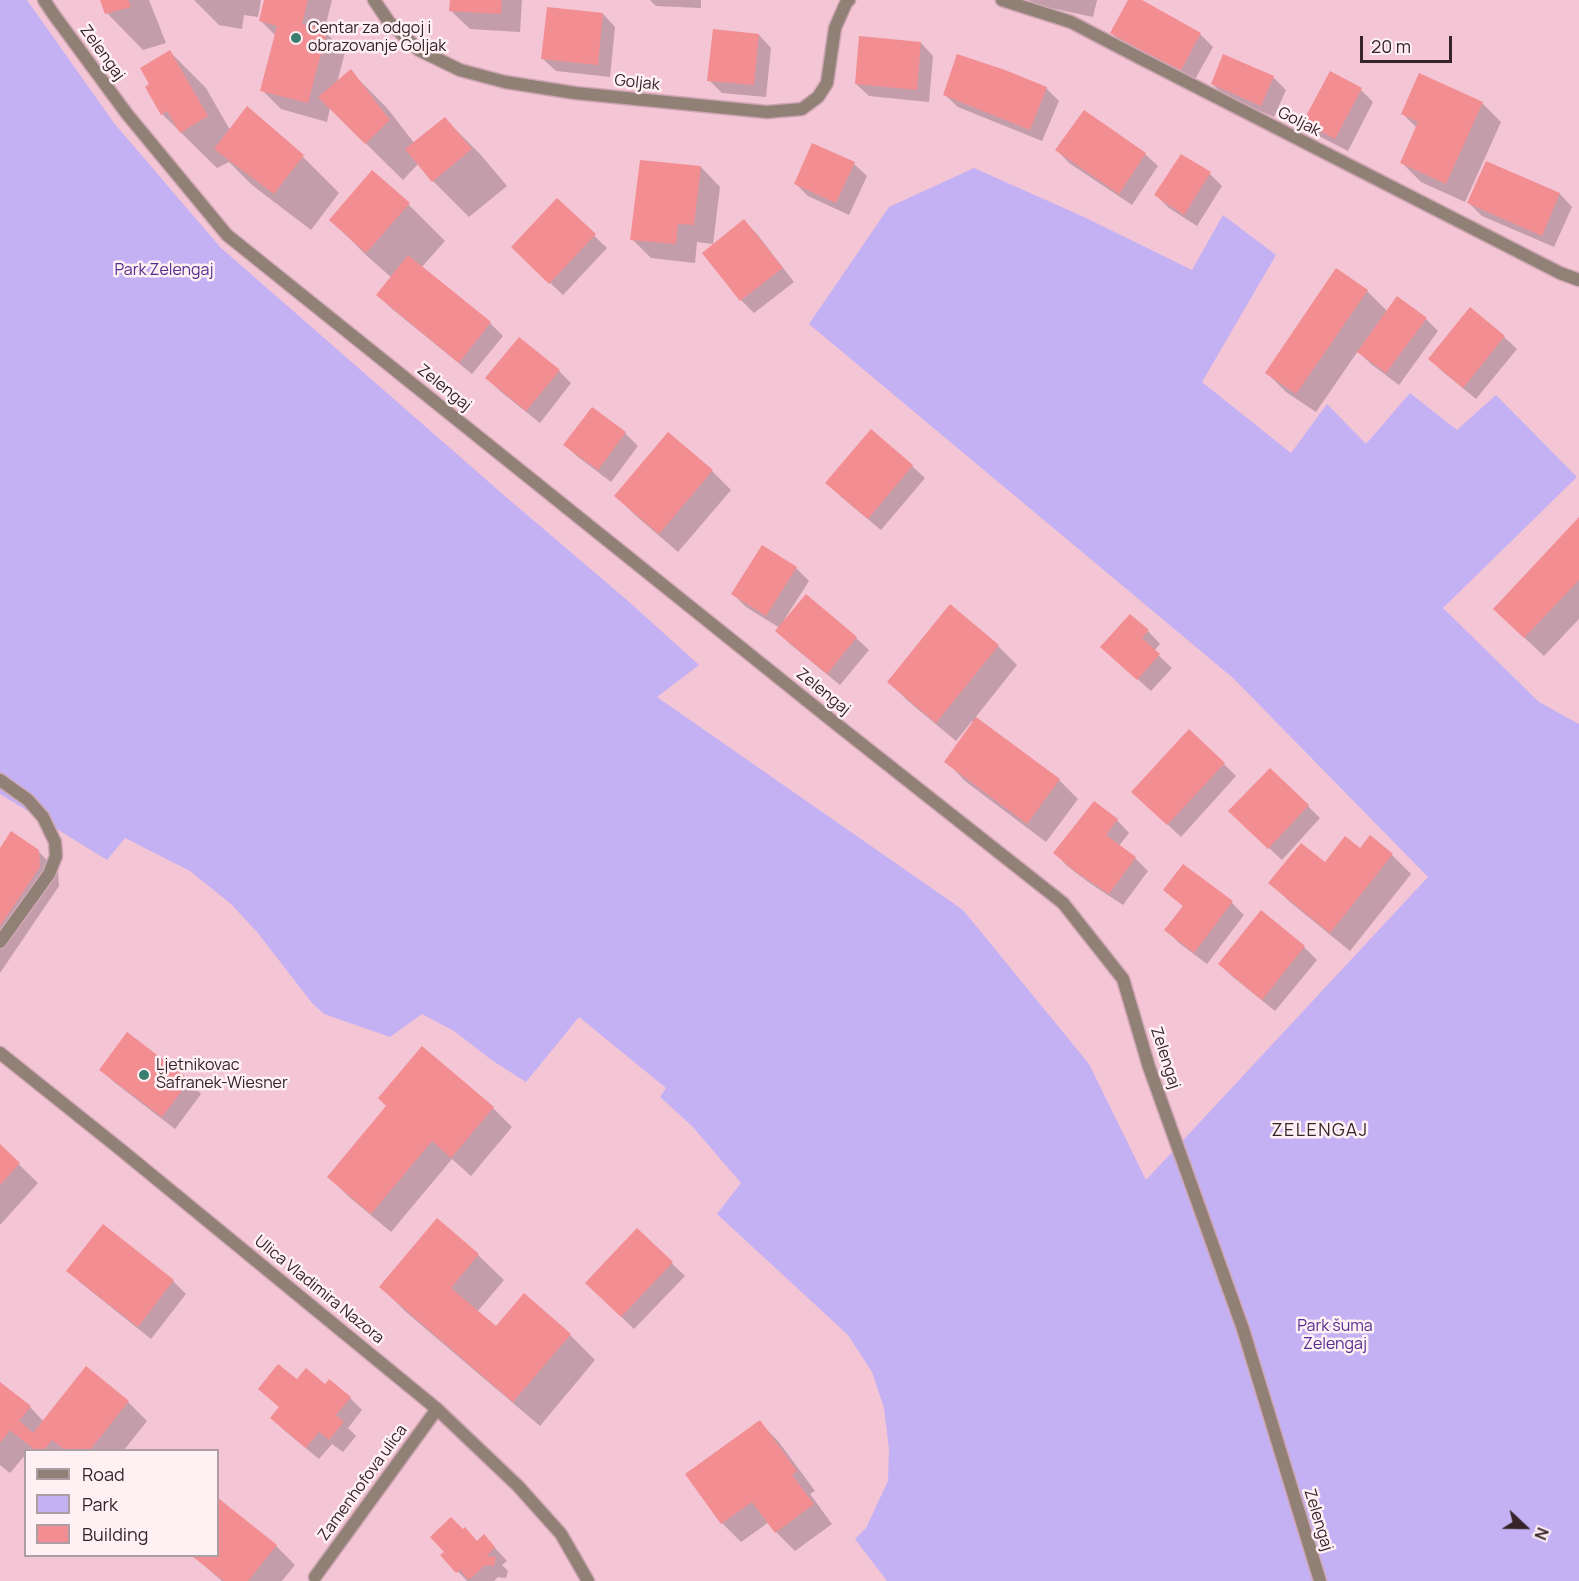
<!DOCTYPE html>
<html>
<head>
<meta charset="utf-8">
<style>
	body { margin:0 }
	#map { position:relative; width:1579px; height:1581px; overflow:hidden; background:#f4c5d4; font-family:Manrope,sans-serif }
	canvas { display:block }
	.legend { position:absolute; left:24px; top:1449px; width:195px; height:108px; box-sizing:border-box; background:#fff0f4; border:2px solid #ae9ea3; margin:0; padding:8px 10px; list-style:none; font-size:18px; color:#352329 }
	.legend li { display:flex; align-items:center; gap:12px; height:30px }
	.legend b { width:30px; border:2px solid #ae9ea3 }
	.north { position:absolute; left:1495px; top:1497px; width:60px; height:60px; -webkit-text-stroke:4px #fff0f4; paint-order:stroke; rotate:112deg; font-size:16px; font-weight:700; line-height:24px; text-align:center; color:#352329 }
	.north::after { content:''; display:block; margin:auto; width:21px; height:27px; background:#352329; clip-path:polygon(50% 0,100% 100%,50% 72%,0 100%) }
	.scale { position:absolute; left:1360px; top:36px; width:92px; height:27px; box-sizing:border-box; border:3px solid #352329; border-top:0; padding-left:8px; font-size:18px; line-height:21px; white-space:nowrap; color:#352329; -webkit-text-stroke:4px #fff0f4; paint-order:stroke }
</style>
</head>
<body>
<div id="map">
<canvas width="1579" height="1581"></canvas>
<ul class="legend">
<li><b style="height:8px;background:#908075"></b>Road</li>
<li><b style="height:16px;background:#c4b1f4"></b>Park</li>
<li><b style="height:16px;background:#f28d92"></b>Building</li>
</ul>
<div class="north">N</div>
<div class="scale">20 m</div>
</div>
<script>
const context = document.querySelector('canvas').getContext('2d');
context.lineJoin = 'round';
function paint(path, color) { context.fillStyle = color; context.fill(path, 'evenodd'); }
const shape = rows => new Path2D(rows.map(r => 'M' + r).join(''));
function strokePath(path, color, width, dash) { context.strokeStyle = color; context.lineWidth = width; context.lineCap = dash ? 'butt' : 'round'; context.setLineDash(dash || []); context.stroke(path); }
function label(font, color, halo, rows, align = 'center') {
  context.font = font + ' Manrope,sans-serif'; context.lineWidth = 5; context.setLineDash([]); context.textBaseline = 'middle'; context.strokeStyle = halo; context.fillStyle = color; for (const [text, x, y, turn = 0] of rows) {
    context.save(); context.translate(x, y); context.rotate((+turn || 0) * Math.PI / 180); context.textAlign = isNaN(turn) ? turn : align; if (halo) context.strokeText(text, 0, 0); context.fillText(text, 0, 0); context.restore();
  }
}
paint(shape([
	[0,0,27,0,114,123,220,247,506,497,627,600,699,665,657,697,963,910,1089,1064,1146,1180,1428,877,1233,678,809,324,889,207,974,168,1084,217,1192,270,1223,215,1276,255,1202,382,1291,453,1327,404,1366,444,1410,393,1457,430,1496,395,1577,477,1443,608,1539,702,1579,724,1579,1581,887,1581,855,1539,866,1528,888,1481,889,1449,884,1408,872,1372,848,1335,717,1214,741,1183,692,1126,660,1097,666,1088,579,1017,526,1082,493,1061,454,1031,422,1014,390,1037,324,1014,312,1003,257,932,231,904,190,871,125,838,107,860,0,794]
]), '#c4b1f4');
paint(shape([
	[102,0,149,0,166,43,143,50,107,13],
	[194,0,261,0,258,17,244,15,242,29,219,25],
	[266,0,332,0,324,32,326,33,345,52,337,83,350,71,387,108,415,144,445,119,481,155,507,186,469,217,433,181,419,163,403,180,330,108,327,122,281,109,262,90,276,36,260,20],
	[451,0,522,0,520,32,470,29,450,10],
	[650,0,701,0,701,8,656,6],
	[1029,0,1097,0,1093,17,1032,4],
	[1130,0,1139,0,1200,34,1213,47,1193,83,1124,46,1112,33],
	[603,14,615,27,610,77,556,71,543,59],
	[759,35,771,48,766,97,722,93,709,80],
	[921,43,933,56,929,102,869,96,856,84],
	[170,52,206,88,230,130,303,157,339,193,311,230,252,185,229,162,217,168,162,114],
	[1273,77,1286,90,1274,117,1225,96,1212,84],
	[1046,88,1059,101,1042,141,958,107,945,95],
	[1361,90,1373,102,1348,151,1317,135,1305,122],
	[1482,103,1501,122,1465,202,1421,182,1402,163,1417,128,1403,114],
	[1057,150,1145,154,1158,166,1132,205,1069,163],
	[1487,163,1560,194,1572,207,1554,247,1482,216,1469,203],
	[854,164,867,176,849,215,808,196,795,183],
	[701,167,720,187,713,244,697,242,695,263,651,258,632,239],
	[1210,174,1222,186,1197,226,1169,208,1156,195],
	[557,200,607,248,563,295,526,260],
	[408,204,445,241,421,268,490,323,503,336,472,374,391,308,378,295,392,278,367,256,331,220],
	[744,221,757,234,794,282,754,313,741,300,704,253],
	[1367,291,1388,312,1426,319,1438,331,1399,385,1371,364,1358,351,1316,412,1286,392,1267,373],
	[1504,337,1517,349,1476,399,1442,371,1430,359],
	[559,371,571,383,540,423,500,391,487,378],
	[592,409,625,433,638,446,611,482,578,457,565,445],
	[668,434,712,471,731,490,678,552,635,515,616,496],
	[912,466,925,478,881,530,840,496],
	[1579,520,1579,619,1544,656,1514,628],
	[796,568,809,581,784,620,856,638,869,650,840,685,790,644,777,631,780,628,746,607,733,594],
	[950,607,998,646,1017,665,975,718,1059,780,1078,799,1046,842,965,781,946,761,974,723,972,721,956,741,908,701,889,682],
	[1148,631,1160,644,1154,651,1172,668,1151,691,1115,659],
	[1224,764,1236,776,1181,837,1146,804],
	[1308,806,1320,818,1282,860,1243,824],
	[1117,820,1129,833,1119,846,1135,858,1148,871,1123,905,1091,884,1067,866,1055,853],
	[1360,850,1392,855,1411,874,1350,951,1290,902,1270,883],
	[0,851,38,851,58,871,59,886,0,973],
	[1165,890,1232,903,1244,915,1207,964,1179,943,1166,930,1184,907],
	[1261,913,1304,947,1317,960,1275,1011,1233,977,1220,964],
	[101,1070,189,1081,201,1094,175,1129,114,1082],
	[493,1108,512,1127,471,1176,452,1159,391,1232,348,1196,329,1177],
	[0,1146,38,1183,0,1225],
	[437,1220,478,1255,504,1280,477,1312,496,1329,524,1295,570,1335,595,1360,540,1426,406,1312,381,1287],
	[104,1226,173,1281,186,1294,151,1339,81,1283,68,1271],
	[637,1230,685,1276,634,1329,600,1296],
	[86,1368,128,1402,147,1421,124,1450,32,1450,30,1448,28,1450,26,1450,26,1454,10,1473,0,1465,0,1384,30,1407,44,1422],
	[297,1381,325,1386,350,1398,362,1410,348,1428,356,1436,343,1452,332,1444,319,1459,285,1431,272,1418,280,1408,260,1389],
	[759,1422,778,1441,815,1491,810,1494,832,1524,795,1551,776,1532,769,1522,741,1542,722,1523,687,1475],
	[218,1500,276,1546,295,1565,282,1581,222,1581,193,1556,218,1556],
	[484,1536,507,1561,502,1565,508,1571,506,1578,498,1577,494,1581,467,1581,442,1555,446,1552,478,1542]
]), '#0003');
paint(shape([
	[100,0,128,0,131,7,105,14],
	[264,0,308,0,302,24,327,31,308,103,260,91,277,26,259,21],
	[450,0,502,0,501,14,449,11],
	[1128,0,1142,0,1201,33,1180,72,1110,33],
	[547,7,603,13,598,65,541,59],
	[713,29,759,34,754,85,707,81],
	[859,36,921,42,917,90,855,84],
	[170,50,208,116,180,133,167,111,161,115,145,87,149,84,140,68],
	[957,54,1005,70,1047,87,1030,130,943,95],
	[1223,54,1274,76,1261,106,1211,84],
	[351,69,390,120,365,144,318,97],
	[1330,71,1362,88,1335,139,1303,122],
	[1419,73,1483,102,1446,184,1400,163,1418,122,1401,114],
	[247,106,304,155,274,194,214,149],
	[1084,110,1146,153,1119,194,1055,150],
	[445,117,472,149,432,182,405,149],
	[812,143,855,162,836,203,794,184],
	[1181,154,1211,172,1184,215,1154,195],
	[640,160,701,166,694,225,678,224,676,244,630,240],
	[1486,161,1560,193,1542,236,1467,203],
	[372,170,410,203,366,253,329,220],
	[557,198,596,234,549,284,511,247],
	[744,219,783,268,740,301,702,253],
	[408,255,491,322,459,363,376,295],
	[1336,268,1368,290,1296,394,1265,373],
	[1397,296,1427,318,1386,373,1357,352],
	[1470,307,1505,336,1463,388,1428,359],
	[519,337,560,370,526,411,485,378],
	[592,407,626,432,598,470,563,445],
	[871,429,913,465,868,519,825,483],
	[668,432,713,470,659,534,614,496],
	[1579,517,1579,580,1524,638,1493,609],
	[762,545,797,567,766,616,731,594],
	[806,594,857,637,827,674,775,631],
	[950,604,999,645,936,723,887,682],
	[1130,614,1149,630,1142,638,1160,654,1137,680,1100,647],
	[976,717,1060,779,1027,824,944,762],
	[1189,729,1225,763,1167,825,1131,792],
	[1270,768,1309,805,1268,849,1228,811],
	[1094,801,1118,819,1106,835,1136,857,1109,894,1076,872,1053,853],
	[11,831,39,850,40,867,0,926,0,848],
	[1370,835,1393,854,1330,933,1268,883,1301,843,1325,862,1345,836,1360,848],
	[1183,864,1233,901,1194,953,1164,930,1183,906,1163,890],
	[1261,910,1305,946,1262,1000,1218,964],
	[127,1032,190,1080,162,1117,99,1070],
	[422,1046,494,1107,451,1158,432,1141,371,1214,327,1177,386,1106,378,1098],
	[0,1144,20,1163,0,1185],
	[437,1218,479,1254,451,1288,496,1326,524,1293,571,1334,513,1402,379,1287],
	[103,1224,174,1280,138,1327,66,1271],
	[637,1228,673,1262,621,1317,585,1283],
	[278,1364,297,1379,306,1368,325,1384,329,1379,351,1397,336,1415,344,1422,329,1440,319,1432,306,1448,270,1418,279,1407,258,1389],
	[86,1366,129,1401,90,1450,65,1450,52,1440,44,1450,35,1450,10,1430,0,1443,0,1382,31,1406,19,1421,33,1433],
	[760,1420,797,1471,792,1475,814,1504,775,1533,752,1502,721,1524,685,1474],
	[218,1498,277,1545,248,1581,224,1581,192,1556,218,1556],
	[451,1517,463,1529,465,1527,477,1541,484,1534,495,1547,487,1556,496,1557,494,1566,485,1565,469,1580,460,1570,456,1573,440,1555,444,1552,430,1537]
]), '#f28d92');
const service = shape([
	[0,780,28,800,43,817,55,842,56,856,49,874,0,942],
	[315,1577,437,1409]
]);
const minor = shape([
	[374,0,389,22,419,50,460,70,505,82,575,93,767,112,802,109,818,97,827,83,835,28,846,3,849,0],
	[1002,0,1071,22,1138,57,1560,273,1579,280]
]);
const tertiary = shape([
	[44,0,54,15,127,114,227,235,835,723,1063,903,1123,979,1149,1067,1243,1329,1320,1581],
	[0,1053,120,1149,437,1409,518,1486,561,1534,588,1581]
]);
strokePath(service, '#cea5b2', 15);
strokePath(minor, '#cea5b2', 15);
strokePath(tertiary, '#cea5b2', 15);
strokePath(service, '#908075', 12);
strokePath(minor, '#908075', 12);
strokePath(tertiary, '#908075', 12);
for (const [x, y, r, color] of [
	[296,38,6,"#3b7d6f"],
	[144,1075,6,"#3b7d6f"]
]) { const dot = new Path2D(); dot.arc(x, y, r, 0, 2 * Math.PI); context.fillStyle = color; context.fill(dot); strokePath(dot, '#fff0f4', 2); }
label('16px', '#352329', '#fff0f4', [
	["Centar za odgoj i",308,29],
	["obrazovanje Goljak",308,47],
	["Ljetnikovac",156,1066],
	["Šafranek-Wiesner",156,1084]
], 'left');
label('16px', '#352329', '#fff0f4', [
	["Zelengaj",102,53,54],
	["Goljak",637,83,6],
	["Goljak",1299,122,27],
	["Zelengaj",444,388,39],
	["Zelengaj",823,692,39],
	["Zelengaj",1165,1058,72],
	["Ulica Vladimira Nazora",319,1290,39],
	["Zamenhofova ulica",363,1483,-54],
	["Zelengaj",1318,1520,73]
]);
label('16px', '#542e8f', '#fff0f4', [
	["Park Zelengaj",164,271],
	["Park šuma",1335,1327],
	["Zelengaj",1335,1345]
]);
context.letterSpacing = '1.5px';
label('18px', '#352329', '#fff0f4', [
	["ZELENGAJ",1320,1131]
]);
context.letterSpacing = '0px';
</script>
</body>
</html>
